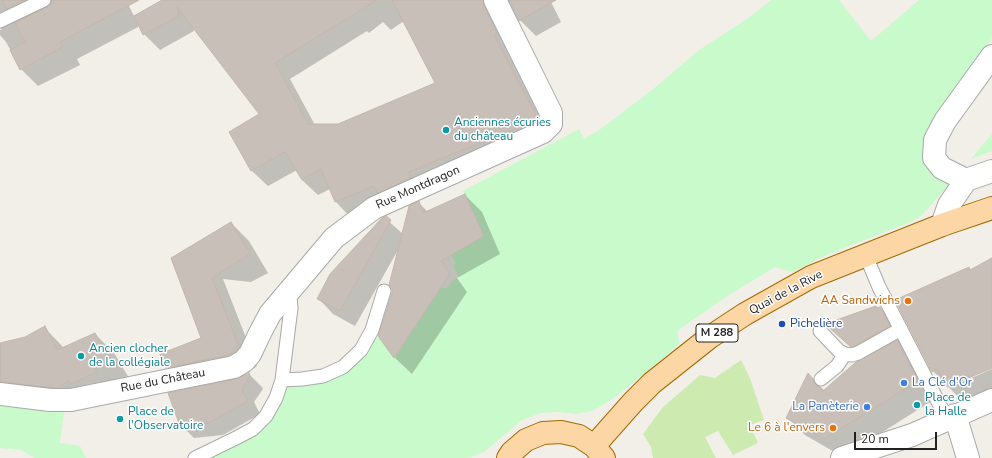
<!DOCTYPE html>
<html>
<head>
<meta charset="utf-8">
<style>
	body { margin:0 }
	#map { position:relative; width:992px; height:458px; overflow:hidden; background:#f2efe9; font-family:"Nunito Sans",sans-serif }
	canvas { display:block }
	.scale { position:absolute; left:854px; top:432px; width:83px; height:18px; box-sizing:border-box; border:2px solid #222; border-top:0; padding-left:5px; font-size:12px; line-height:14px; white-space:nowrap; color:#222; -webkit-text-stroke:3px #fff; paint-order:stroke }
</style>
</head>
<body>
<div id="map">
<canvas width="992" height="458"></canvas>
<div class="scale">20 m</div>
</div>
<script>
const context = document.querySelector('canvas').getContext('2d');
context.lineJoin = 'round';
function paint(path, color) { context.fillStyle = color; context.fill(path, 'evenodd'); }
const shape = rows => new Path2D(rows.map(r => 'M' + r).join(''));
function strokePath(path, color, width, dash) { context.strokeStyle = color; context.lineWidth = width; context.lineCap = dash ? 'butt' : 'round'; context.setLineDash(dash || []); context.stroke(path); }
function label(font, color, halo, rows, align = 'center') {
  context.font = font + ' "Nunito Sans",sans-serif'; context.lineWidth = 3; context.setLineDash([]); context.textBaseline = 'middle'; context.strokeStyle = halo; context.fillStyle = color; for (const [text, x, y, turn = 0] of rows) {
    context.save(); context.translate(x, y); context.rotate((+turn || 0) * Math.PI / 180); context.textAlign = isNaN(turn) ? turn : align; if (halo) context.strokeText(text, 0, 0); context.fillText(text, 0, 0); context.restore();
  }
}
paint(shape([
	[741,360,750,378,764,420,750,425,758,443,733,455,718,431,705,437,716,458,653,458,651,447,643,434,663,407,700,375,715,378]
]), '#cdebb0');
paint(shape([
	[771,0,839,0,871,41,919,0,992,0,992,38,925,139,925,157,927,168,949,183,949,185,922,215,913,221,829,254,792,272,775,267,726,297,677,331,680,344,618,395,603,405,592,411,576,414,559,412,541,413,522,420,484,452,471,457,464,458,195,458,253,429,282,380,323,376,361,350,378,337,395,358,440,289,448,287,451,282,459,277,453,266,456,263,451,255,484,236,463,191,579,129,584,139,602,128,652,90,699,50,747,19],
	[992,134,992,151,971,159],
	[0,404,64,412,60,443,80,446,86,458,35,458,21,450,0,448]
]), '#c8facc');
paint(shape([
	[0,0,126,0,134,16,164,0,550,0,561,22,536,36,520,20,512,3,505,4,553,135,351,218,336,202,330,189,318,195,302,180,297,170,268,186,252,171,230,132,261,115,193,27,194,31,160,50,144,34,140,26,77,59,80,65,38,86,21,69,6,42,0,35,0,30,2,29,0,28],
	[404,21,437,84,339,125,315,125,290,79,367,31,369,33,383,22,391,30],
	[465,195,482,212,500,254,457,278,467,292,412,374,395,358,379,336,393,294,398,250,355,326,333,314,318,298,385,218,403,234,419,203,428,212],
	[231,223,249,241,268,273,251,282,223,279,257,366,248,373,185,385,167,367,202,339,172,258],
	[992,259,992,367,952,384,953,386,992,369,992,394,966,405,933,371,969,268,972,271],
	[880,308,900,328,935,399,843,457,805,435,787,417,808,375,825,391,864,359,827,324],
	[44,327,64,348,95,334,114,353,129,378,91,402,0,384,0,344,25,338],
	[249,374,262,387,263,389,254,402,260,414,223,435,194,438,181,425,237,380]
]), '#0003');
const building = shape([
	[2,0,25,0,7,9,2,0],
	[52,0,139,0,60,42,63,47,20,70,10,50,25,42,15,23,47,7,51,4,52,0],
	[162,0,377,0,275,63,308,124,338,124,435,83,392,0,483,0,484,6,497,33,494,35,538,119,409,172,411,178,378,193,374,186,335,202,321,169,302,180,285,152,251,171,229,132,259,114,177,7,179,16,143,35,134,16,162,0],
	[509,0,556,0,519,21,509,0],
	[465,194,484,236,441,261,450,274,394,358,378,336,392,293,392,289,389,285,409,206,419,201,423,213,465,194],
	[386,216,391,220,340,311,317,299,330,274,381,219,386,216],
	[231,222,250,254,212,278,239,347,229,355,166,368,160,354,201,338,171,258,231,222],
	[992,258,992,368,947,387,937,369,932,372,895,300,969,267,970,270,992,258],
	[876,306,877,308,880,307,890,326,855,346,851,347,825,324,876,306],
	[45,326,57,350,95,333,110,359,95,368,97,372,71,384,69,381,57,388,0,382,0,343,25,337,45,326],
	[897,340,918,381,824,439,786,418,808,373,813,379,815,384,823,391,856,362,897,340],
	[249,373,250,376,242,389,248,401,209,423,180,426,168,393,236,379,249,373]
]);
paint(building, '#c7bfb8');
strokePath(building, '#c4b6ab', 1);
const lane = shape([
	[0,21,44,0],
	[866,256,879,287,947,419],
	[820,331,839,351,845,354,852,355,858,353,901,329],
	[821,379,837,366,845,354],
	[282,380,302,379,323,376,343,367,361,350,372,330,384,291],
	[195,458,236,438,253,429,266,416,276,398,282,380,291,308,290,297,287,293]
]);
const street = shape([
	[966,180,942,168,934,158,935,140,945,121,992,56],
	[942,225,949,205,966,180,992,171],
	[0,394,50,400,71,400,234,367,244,361,250,354,260,333,270,314,334,238,374,208,543,132,551,124,551,113,495,0],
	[955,415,968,458],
	[842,458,912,435,992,400]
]);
const primary = shape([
	[594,446,633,402,652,383,710,337,745,314,811,277,942,225,992,208],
	[508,458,512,452,526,440,543,433,561,432,579,436,594,446,604,458]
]);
strokePath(lane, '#a9a9a9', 15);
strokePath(street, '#a9a9a9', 24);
strokePath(primary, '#a06b00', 24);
strokePath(lane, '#fff', 13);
strokePath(street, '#fff', 22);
strokePath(primary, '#fcd6a4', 22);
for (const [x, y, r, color] of [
	[446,130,4,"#0f9aa8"],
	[908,301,4,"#e8710a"],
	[782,324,4,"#1a4fb4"],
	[81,356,4,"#0f9aa8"],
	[904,383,4,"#3f7fe0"],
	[917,405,4,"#0f9aa8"],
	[867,407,4,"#3f7fe0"],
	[120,419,4,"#0f9aa8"],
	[833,428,4,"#e8710a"]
]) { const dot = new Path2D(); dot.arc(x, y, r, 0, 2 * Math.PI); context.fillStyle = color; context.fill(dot); strokePath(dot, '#fff', 1.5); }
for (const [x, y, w] of [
	[717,333,42]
]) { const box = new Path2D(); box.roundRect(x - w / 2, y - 9, w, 18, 3); context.fillStyle = '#fff'; context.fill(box); strokePath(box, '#222', 1); }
label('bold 11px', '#222', null, [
	["M 288",717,333]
]);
label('12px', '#0d838f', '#fff', [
	["Anciennes écuries",454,123],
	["du château",454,137],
	["Ancien clocher",89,349],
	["de la collégiale",89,363],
	["Place de",925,398],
	["la Halle",925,412],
	["Place de",128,412],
	["l'Observatoire",128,426]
], 'left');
label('12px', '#222', '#fff', [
	["Rue Montdragon",418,188,-24],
	["Quai de la Rive",786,293,-28],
	["Rue du Château",163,381,-11]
]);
label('12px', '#c56008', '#fff', [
	["AA Sandwichs",900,301],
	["Le 6 à l'envers",825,428]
], 'right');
label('12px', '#164399', '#fff', [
	["Pichelière",790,324]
], 'left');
label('12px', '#366cbe', '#fff', [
	["La Clé d'Or",912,383],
	["La Panèterie",859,407,"right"]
], 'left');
</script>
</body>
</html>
